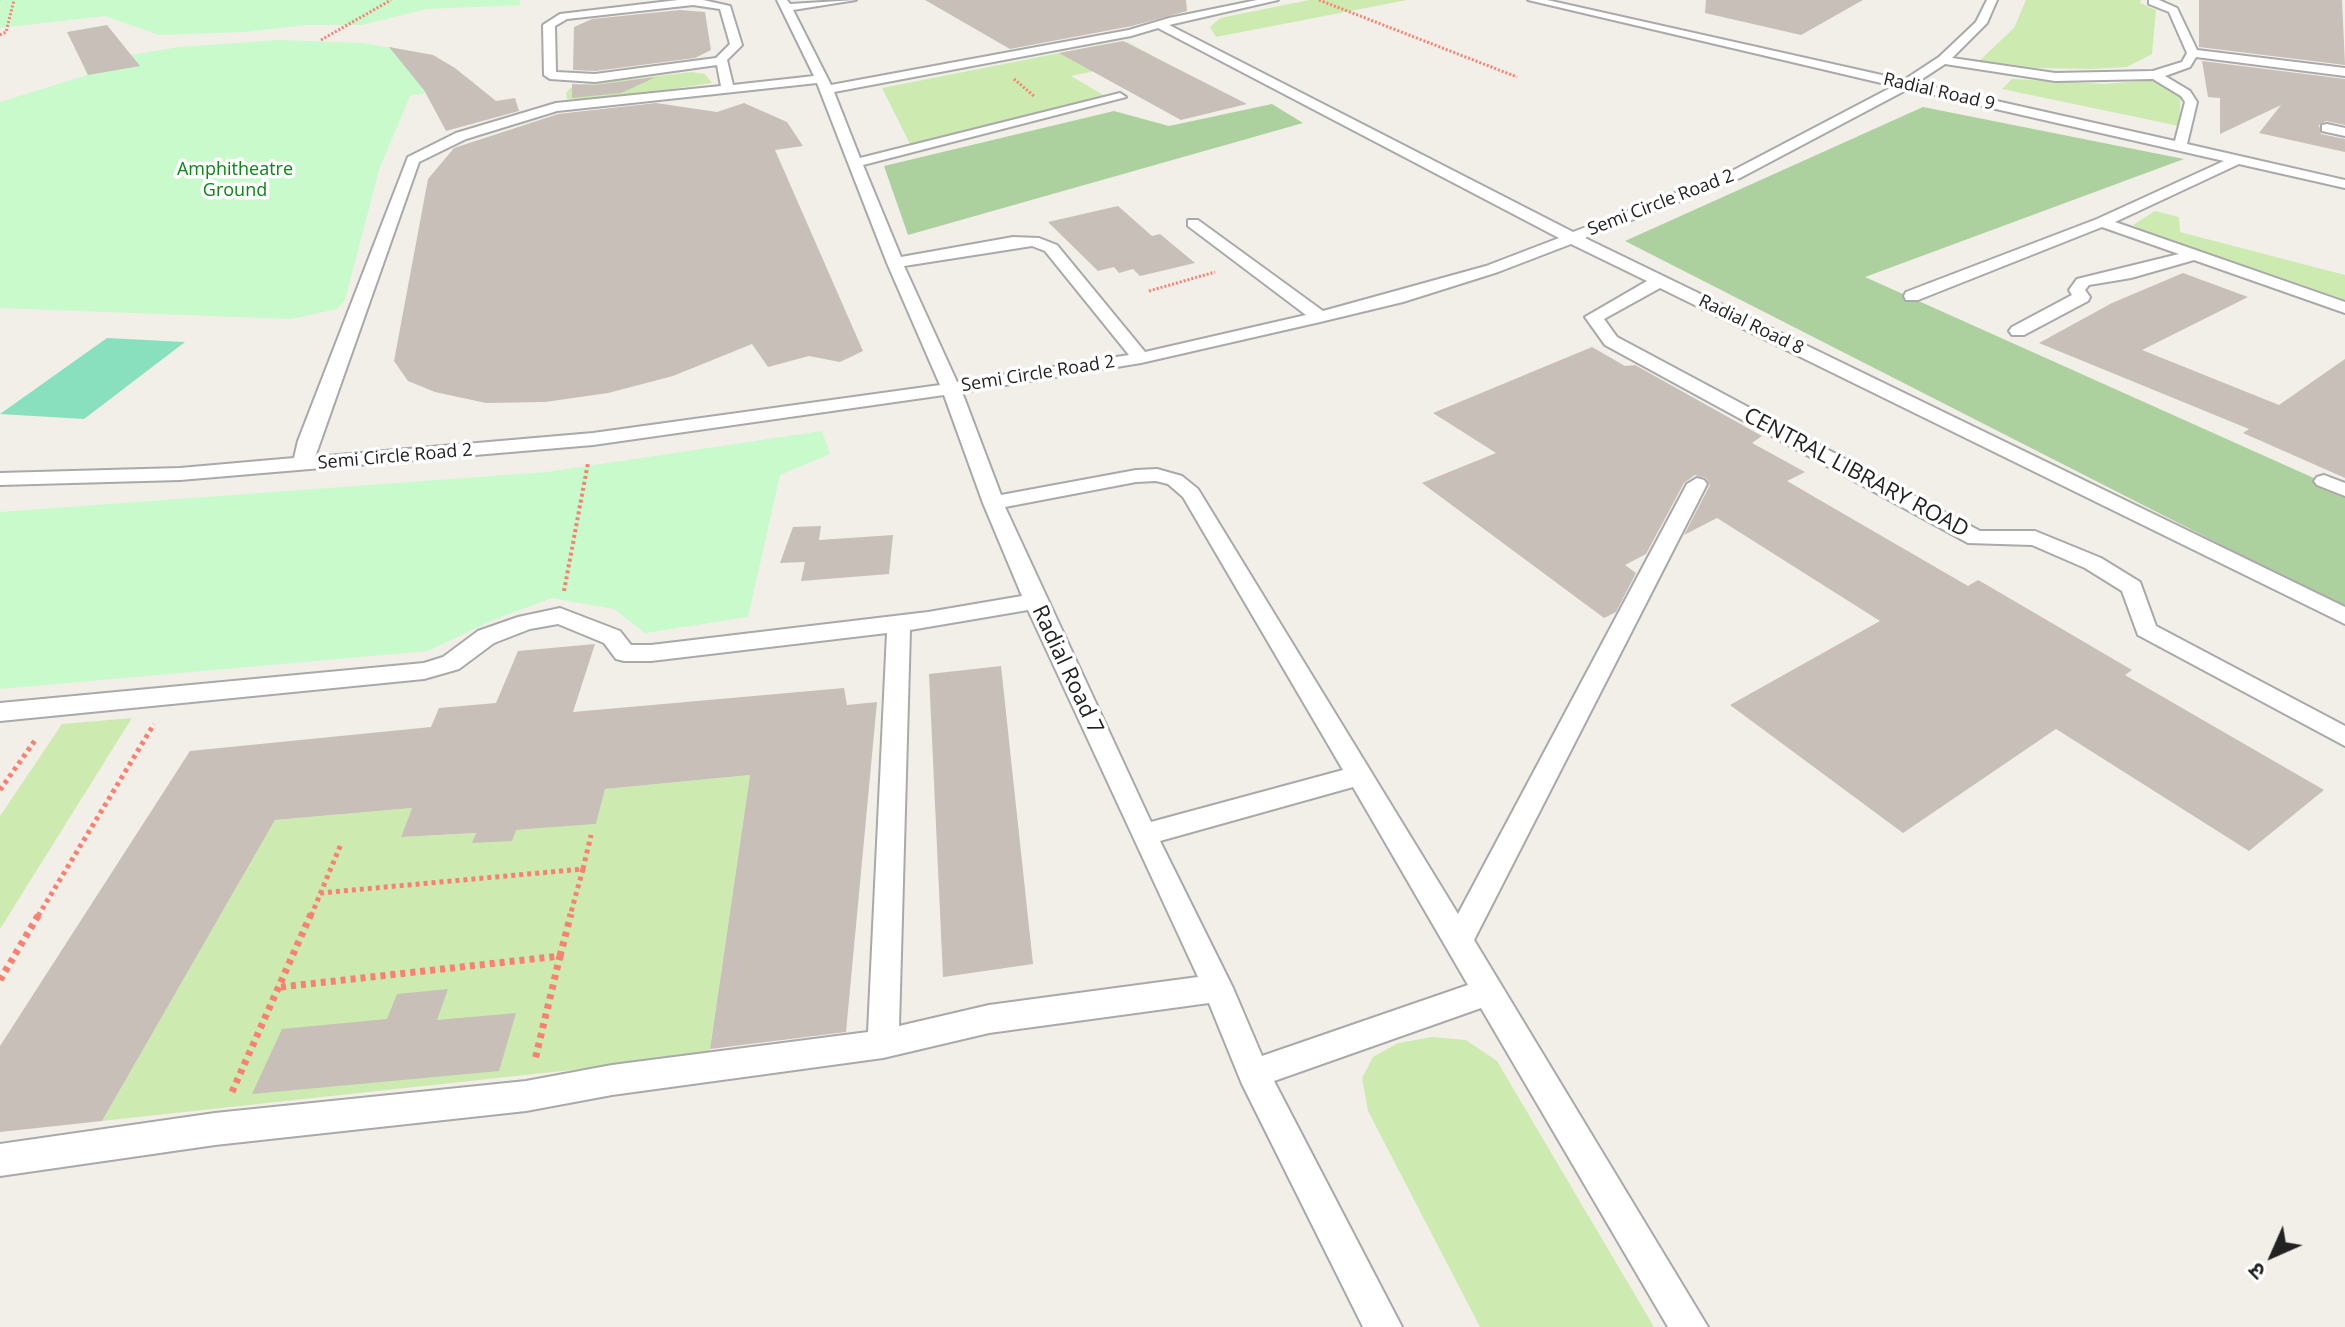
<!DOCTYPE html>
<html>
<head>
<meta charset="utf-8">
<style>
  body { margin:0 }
  #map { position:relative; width:2345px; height:1327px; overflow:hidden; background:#f2efe9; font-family:"Open Sans","Noto Sans Devanagari",sans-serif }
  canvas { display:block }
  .north { position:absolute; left:2233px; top:1215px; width:80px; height:80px; -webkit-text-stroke:6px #fff; paint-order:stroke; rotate:225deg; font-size:22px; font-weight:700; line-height:32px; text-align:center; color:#222 }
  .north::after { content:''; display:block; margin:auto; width:28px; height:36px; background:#222; clip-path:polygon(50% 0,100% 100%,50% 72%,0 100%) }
</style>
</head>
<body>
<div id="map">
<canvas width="2345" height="1327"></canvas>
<div class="north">उ</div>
</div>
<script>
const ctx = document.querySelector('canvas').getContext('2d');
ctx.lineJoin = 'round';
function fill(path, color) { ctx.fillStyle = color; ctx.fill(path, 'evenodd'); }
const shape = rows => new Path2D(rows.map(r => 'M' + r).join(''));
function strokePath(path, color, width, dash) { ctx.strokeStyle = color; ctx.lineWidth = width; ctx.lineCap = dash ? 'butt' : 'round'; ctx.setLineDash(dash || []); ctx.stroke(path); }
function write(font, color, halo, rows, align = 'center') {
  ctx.font = font + ' "Open Sans",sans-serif'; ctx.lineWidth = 7; ctx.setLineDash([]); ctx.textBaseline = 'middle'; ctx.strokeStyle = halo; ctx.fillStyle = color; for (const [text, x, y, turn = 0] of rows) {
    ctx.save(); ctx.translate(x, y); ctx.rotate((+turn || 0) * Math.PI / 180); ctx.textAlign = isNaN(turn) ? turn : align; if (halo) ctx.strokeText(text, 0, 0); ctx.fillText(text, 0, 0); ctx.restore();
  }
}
fill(shape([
  [1309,0,1407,0,1216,37,1210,27,1220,18],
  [2026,0,2141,0,2140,3,2156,10,2152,54,2127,67,2091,69,2037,68,1979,61,2014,28],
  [1127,42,1157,58,1071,76,1110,99,910,144,882,88,1105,44],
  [692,72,705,74,712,83,593,101,567,99,566,93,570,88,585,84],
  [2012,79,2106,84,2150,80,2181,94,2179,126,2002,89],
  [2155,211,2179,217,2180,232,2345,275,2345,302,2151,235,2133,225],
  [132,718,0,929,0,816,62,724],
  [750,775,709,1055,102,1121,275,820,412,808,401,837,476,833,473,843,516,830,596,824,605,789],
  [1432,1037,1466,1040,1497,1061,1654,1327,1480,1327,1368,1111,1362,1078,1373,1057,1398,1043]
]), '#cdebb0');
fill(shape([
  [1272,104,1303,123,908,235,884,166,1114,111,1169,126],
  [1923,107,2184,159,1865,277,2345,492,2345,608,1625,241]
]), '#add19e');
fill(shape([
  [0,0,519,0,521,5,427,9,362,25,306,25,245,32,159,35,105,16,0,28],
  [279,40,363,43,433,55,475,83,410,96,379,170,345,300,337,309,291,319,0,308,0,102,87,75,82,63,179,47],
  [822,431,830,454,780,475,748,617,645,633,614,609,552,598,493,620,428,651,0,689,0,512,547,472]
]), '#c8facc');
fill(shape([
  [107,338,185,342,84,419,0,414]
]), '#88e0be');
fill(shape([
  [925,0,1186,0,1187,11,1132,26,1010,49],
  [1706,0,1863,0,1801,35,1705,13],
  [2199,0,2342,0,2345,65,2199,47],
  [680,10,705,12,711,50,695,58,595,71,573,70,574,27,592,19],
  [107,25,140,66,88,75,67,32],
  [1123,41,1247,104,1181,120,1059,53],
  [389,47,433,55,455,68,496,101,515,98,519,111,446,131,424,90],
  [2202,61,2345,79,2345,125,2326,121,2319,125,2321,134,2345,139,2345,152,2259,133,2281,105,2220,134,2220,98,2208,97],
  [656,77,621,93,572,98,572,84,595,85],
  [656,103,717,112,744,103,787,122,803,146,775,150,863,351,840,362,809,356,768,367,752,344,673,376,608,393,545,402,486,403,435,392,408,381,394,361,428,179,454,148,558,114],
  [1118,206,1152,236,1160,234,1195,263,1140,276,1133,269,1119,273,1114,267,1098,271,1048,222],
  [2183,273,2248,297,2142,350,2279,405,2345,359,2345,478,2243,433,2249,429,2039,343,2112,303],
  [1592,347,1625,366,1635,365,1762,436,1752,443,1805,472,1787,481,1968,586,1978,580,1992,588,2132,670,2125,675,2324,790,2249,851,2056,729,1903,833,1730,705,1880,621,1717,518,1684,535,1710,485,1706,478,1695,475,1684,483,1646,554,1625,565,1636,573,1616,612,1604,618,1422,483,1496,453,1433,413],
  [821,526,819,540,893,535,889,574,801,581,805,562,780,563,793,527],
  [595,644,573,712,844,688,847,705,877,702,846,1032,710,1049,750,775,605,789,596,824,516,830,512,841,472,843,476,833,401,837,412,808,275,820,102,1121,0,1132,0,1046,190,751,431,727,439,708,496,703,518,651],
  [1001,666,1033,964,943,977,929,674],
  [448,989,437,1020,516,1013,499,1071,252,1094,282,1029,387,1019,397,994]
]), '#c7bfb8');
const lane = shape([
  [678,0,703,0,730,6,742,45,727,60,733,85,814,76,777,0,787,0,790,4,856,0,793,10,831,85,1129,30,1169,18,1257,0,1278,0,1169,25,1573,232,1730,172,1894,86,1528,0,1547,0,1904,80,1939,57,1976,22,1987,0,1997,0,1987,23,1952,58,2055,73,2153,71,2182,62,2187,53,2169,12,2149,4,2149,0,2159,0,2177,8,2197,50,2345,68,2345,76,2196,57,2190,67,2165,76,2190,91,2197,102,2187,144,2345,180,2345,188,2239,164,2115,222,2345,302,2345,313,2194,260,2131,278,2089,285,2085,290,2090,297,2088,301,2024,335,2012,335,2009,331,2012,327,2072,295,2069,290,2077,279,2179,254,2102,227,1918,300,1906,300,1904,296,1906,292,2097,219,2224,161,1908,89,1740,178,1585,238,2345,607,2345,624,1660,288,1604,319,1617,337,1980,531,2035,531,2101,558,2140,582,2156,626,2345,726,2345,746,2138,635,2122,591,2085,568,2032,545,1968,543,1605,345,1585,317,1647,281,1571,244,1498,272,1403,302,1320,322,1141,363,962,392,1001,495,1136,470,1157,469,1182,476,1198,489,1458,914,1687,484,1697,478,1704,480,1707,484,1474,940,1708,1327,1668,1327,1481,1008,1274,1081,1402,1327,1363,1327,1242,1084,1209,1003,989,1033,883,1058,612,1095,526,1111,215,1145,0,1176,0,1144,215,1113,526,1081,612,1065,868,1032,887,633,651,661,624,661,616,659,604,643,558,624,530,629,494,643,459,669,424,679,0,721,0,703,424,663,443,657,478,631,518,617,560,608,620,631,631,645,651,645,928,612,1022,596,983,503,944,395,593,445,180,480,0,485,0,473,180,468,294,458,298,441,408,157,456,133,556,103,721,86,717,65,595,82,550,79,544,75,543,25,560,14,678,0],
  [693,5,720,9,730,44,716,58,595,74,556,72,555,26,567,19,693,5],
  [1158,28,1559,238,1486,266,1323,311,1198,220,1188,220,1188,226,1306,315,1145,352,1057,245,1039,238,1013,237,901,257,863,165,1126,97,1120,93,860,158,834,92,1131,36,1158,28],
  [1945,64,2055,81,2153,79,2181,96,2185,102,2175,141,1916,83,1945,64],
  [817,83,887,263,940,385,593,433,315,457,419,162,466,139,557,111,817,83],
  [1032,246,1045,251,1129,355,957,382,904,266,1032,246],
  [1156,481,1168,484,1183,497,1343,770,1151,822,1005,507,1136,482,1156,481],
  [1028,610,1198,977,989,1005,899,1026,910,630,1028,610],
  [1353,787,1468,985,1262,1056,1233,988,1160,841,1353,787],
  [2327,124,2345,128,2345,136,2322,131,2322,125,2327,124],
  [2324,475,2345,483,2345,496,2317,485,2314,481,2317,477,2324,475]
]);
strokePath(lane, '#a9a9a9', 4);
strokePath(shape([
  [1319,0,1517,77],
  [0,35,6,32,14,0],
  [321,40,391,0],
  [1014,79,1034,96],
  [1149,291,1215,272]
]), '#fa8072', 3, [2, 2]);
strokePath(shape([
  [564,591,588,463]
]), '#fa8072', 4, [3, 3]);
strokePath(shape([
  [0,790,36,739],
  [583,869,591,835],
  [320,893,583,869,570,916],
  [38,916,154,724],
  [311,916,341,844]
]), '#fa8072', 5, [4, 4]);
strokePath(shape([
  [560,956,571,914],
  [0,980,39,914],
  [281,987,560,956,535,1060],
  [232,1092,311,914]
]), '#fa8072', 7, [5, 5]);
fill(lane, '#fff');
write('18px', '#222', '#fff', [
  ["Radial Road 9",1939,92,13],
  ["Semi Circle Road 2",1661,203,-21],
  ["Radial Road 8",1751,325,26],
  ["Semi Circle Road 2",1038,374,-9],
  ["Semi Circle Road 2",395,457,-5]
]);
write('18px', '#0c8416', '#fff', [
  ["Amphitheatre",235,170],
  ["Ground",235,191]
]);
write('22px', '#222', '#fff', [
  ["CENTRAL LIBRARY ROAD",1856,473,28],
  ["Radial Road 7",1067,670,65]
]);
</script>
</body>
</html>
